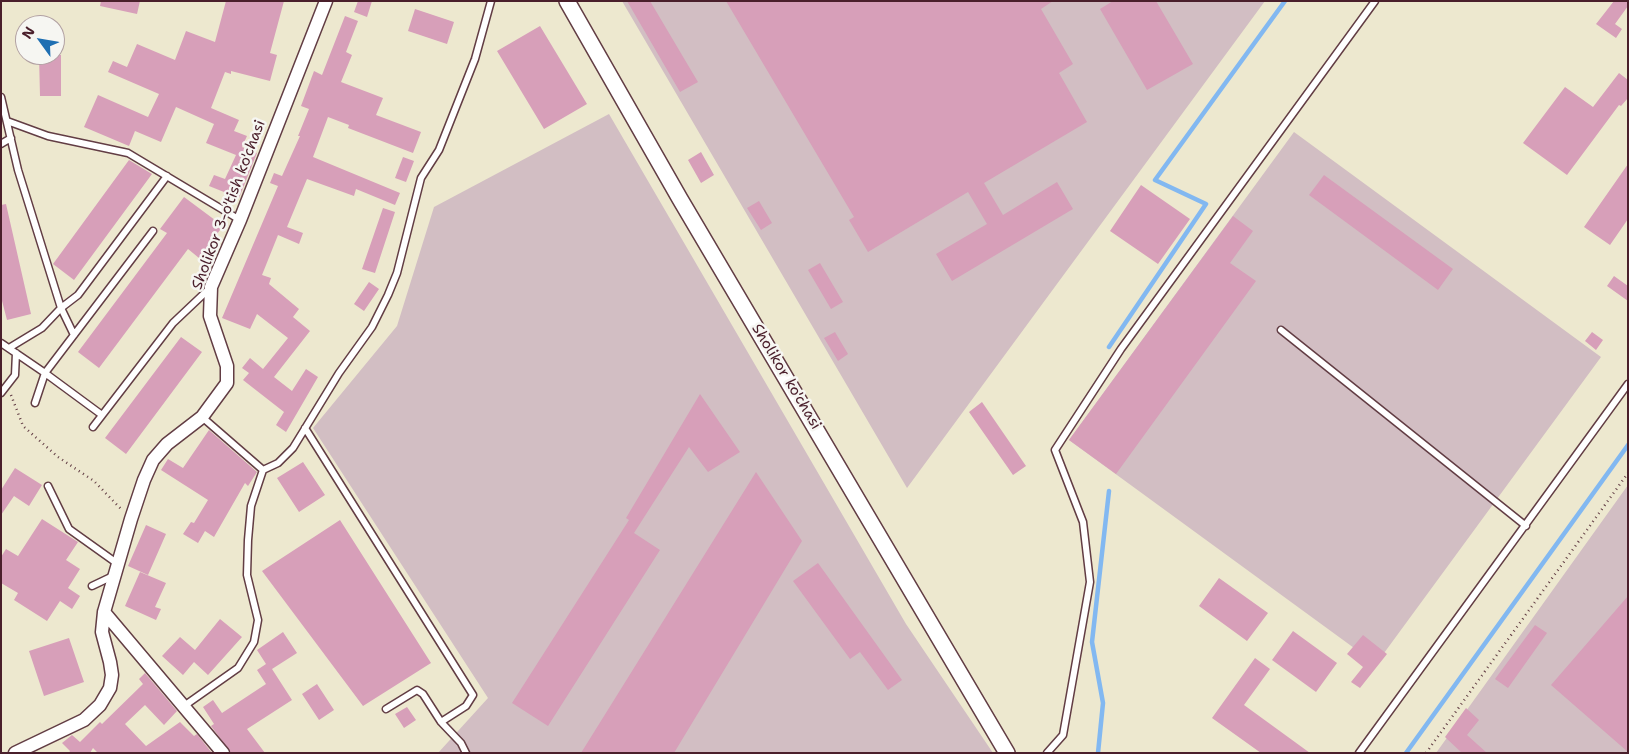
<!DOCTYPE html>
<html>
<head>
<meta charset="utf-8">
<style>
  body { margin:0 }
  #map { position:relative; width:1629px; height:754px; overflow:hidden; background:#ede8cf; font-family:"Shantell Sans",sans-serif }
  canvas { display:block }
  .frame { position:absolute; inset:0; border:2px solid #4a1f2b; pointer-events:none }
  .north { position:absolute; left:15px; top:15px; width:50px; height:50px; box-sizing:border-box; background:#f6f6f2; border:1px solid #b1a0a2; border-radius:50%; rotate:302deg; font-size:14px; font-weight:700; line-height:20px; text-align:center; color:#4a1f2b }
  .north::after { content:''; display:block; margin:auto; width:18px; height:22px; background:#1f6fb2; clip-path:polygon(50% 0,100% 100%,50% 72%,0 100%) }
</style>
</head>
<body>
<div id="map">
<canvas width="1629" height="754"></canvas>
<div class="frame"></div>
<div class="north">N</div>
</div>
<script>
const ctx = document.querySelector('canvas').getContext('2d');
ctx.lineJoin = 'round';
function fill(path, color) { ctx.fillStyle = color; ctx.fill(path, 'evenodd'); }
const shape = rows => new Path2D(rows.map(r => 'M' + r).join(''));
function strokePath(path, color, width, dash) { ctx.strokeStyle = color; ctx.lineWidth = width; ctx.lineCap = dash ? 'butt' : 'round'; ctx.setLineDash(dash || []); ctx.stroke(path); }
function write(font, color, halo, rows, align = 'center') {
  ctx.font = font + ' "Shantell Sans",sans-serif'; ctx.lineWidth = 5; ctx.setLineDash([]); ctx.textBaseline = 'middle'; ctx.strokeStyle = halo; ctx.fillStyle = color; for (const [text, x, y, turn = 0] of rows) {
    ctx.save(); ctx.translate(x, y); ctx.rotate((+turn || 0) * Math.PI / 180); ctx.textAlign = isNaN(turn) ? turn : align; if (halo) ctx.strokeText(text, 0, 0); ctx.fillText(text, 0, 0); ctx.restore();
  }
}
fill(shape([
  [622,1,1265,1,907,488],
  [609,114,906,624,993,753,438,753,488,698,313,428,397,326,434,207],
  [1294,132,1601,357,1376,664,1069,440],
  [1628,485,1628,753,1436,753]
]), '#d2bec3');
strokePath(shape([
  [1109,347,1206,204,1155,180,1285,1],
  [1098,753,1103,703,1092,642,1109,491],
  [1406,753,1628,445]
]), '#82b8f1', 4.5);
fill(shape([
  [101,1,140,1,137,14,100,6],
  [226,1,284,1,270,53,277,55,270,81,231,71,231,74,225,72,211,108,239,120,234,131,247,136,242,147,257,153,239,198,209,186,214,175,225,179,236,155,206,143,214,124,176,107,161,142,135,131,129,146,84,127,98,95,148,117,159,94,108,72,113,61,127,67,137,44,175,60,186,31,215,42],
  [358,1,372,1,367,17,354,12],
  [627,1,650,1,698,82,680,92],
  [726,1,1053,1,1041,9,1073,64,1059,73,1087,122,984,183,1003,215,1057,182,1073,209,952,281,936,254,987,224,968,192,868,252,849,220,854,217],
  [1113,1,1156,1,1193,64,1147,90,1100,9],
  [1614,1,1628,1,1628,6,1615,24,1622,29,1616,38,1596,24],
  [415,9,454,22,447,44,408,31],
  [345,16,358,21,346,52,352,55,341,82,383,98,376,115,421,132,413,153,348,128,349,125,328,117,313,157,400,193,395,205,356,189,354,196,307,179,287,227,303,233,299,244,278,235,262,275,271,278,269,284,299,309,293,317,310,331,274,377,292,391,306,369,318,377,286,432,276,425,284,412,243,380,249,373,242,368,250,358,263,369,288,338,257,314,250,329,222,318,278,186,270,183,274,173,282,176,300,136,298,136,309,109,301,106,314,71,322,75],
  [540,26,587,104,544,129,497,51],
  [39,55,61,55,61,96,40,96],
  [1619,73,1628,80,1628,98,1621,106,1619,105,1567,175,1523,143,1565,87,1593,107],
  [701,152,714,175,701,183,688,160],
  [403,157,414,161,406,182,395,178],
  [129,160,152,174,74,280,53,264],
  [1628,164,1628,219,1610,245,1584,227],
  [1324,175,1453,269,1438,290,1309,195],
  [1141,185,1190,219,1158,264,1110,231],
  [184,197,223,226,199,258,188,249,99,368,78,352,167,233,160,229],
  [759,201,772,223,761,230,747,208],
  [6,204,31,314,7,320,1,297,1,205],
  [383,208,395,212,375,273,362,269],
  [1233,216,1253,231,1230,263,1256,281,1116,474,1069,440],
  [820,263,843,302,831,309,808,270],
  [1614,276,1628,286,1628,301,1607,286],
  [369,282,379,289,364,311,354,304],
  [835,332,848,354,838,361,824,338],
  [1592,332,1603,340,1596,350,1585,341],
  [181,337,202,352,126,454,105,438],
  [700,394,740,452,708,472,689,447,634,533,660,550,548,726,512,703,629,520,626,518],
  [982,402,1026,466,1013,475,969,412],
  [209,430,257,472,248,486,245,483,214,537,205,531,198,543,183,534,191,522,194,523,208,500,161,470,168,459,183,468],
  [303,462,325,495,299,512,277,478],
  [15,468,42,485,29,506,14,496,1,515,1,490],
  [756,472,802,541,674,753,581,753],
  [42,519,78,542,66,560,80,569,68,588,80,596,72,609,60,601,47,621,14,600,18,593,1,583,1,557,6,549,18,556],
  [340,520,431,663,363,706,262,571],
  [146,525,166,534,148,575,128,566],
  [818,563,902,680,888,690,860,652,850,659,793,581],
  [140,572,166,583,155,607,161,609,156,620,125,606],
  [1219,578,1268,613,1247,641,1199,606],
  [1628,596,1628,752,1551,685],
  [220,619,242,637,208,675,194,662,183,675,162,656,180,637,195,650],
  [1535,625,1547,633,1508,688,1495,679],
  [1293,631,1337,663,1316,692,1272,660],
  [283,632,297,653,272,669,292,700,247,729,265,753,231,753,211,726,214,724,203,707,213,700,222,713,266,684,257,670,266,664,257,650],
  [1363,635,1387,654,1360,688,1351,682,1363,667,1347,654],
  [69,638,84,682,44,696,29,651],
  [1255,658,1270,669,1244,705,1310,753,1261,753,1212,718],
  [145,673,177,711,164,725,145,705,125,724,146,746,180,722,194,736,197,734,212,753,98,753,93,748,90,753,69,753,70,751,62,743,72,735,80,742,100,722,102,724,143,684,139,679],
  [317,684,334,710,319,720,302,694],
  [407,707,416,720,404,728,395,714],
  [1466,708,1479,720,1467,735,1487,753,1462,753,1445,737]
]), '#d79fb9');
const service = shape([
  [1,97,18,170,61,308,42,328,9,348],
  [7,121,48,136,128,153,240,220],
  [1,144,11,138],
  [1281,330,1526,526],
  [74,335,61,308,78,295,167,176],
  [1,343,45,373,35,403],
  [1,393,15,375,16,353],
  [102,415,45,373,153,231],
  [93,427,173,323,210,288],
  [305,428,473,695,466,706,441,722,423,694,417,690,386,709],
  [263,470,278,463,293,448,339,373,372,327,388,295,397,273,421,178,439,150,475,59,491,1],
  [48,486,69,529,118,564],
  [92,586,113,576],
  [184,706,238,668,254,642,258,620,247,575,248,540,251,506,263,470,202,417],
  [441,722,461,743,466,753],
  [1047,753,1063,735,1090,582,1083,522,1055,450,1121,349,1375,1],
  [1359,753,1628,384]
]);
const minor = shape([
  [104,612,223,753],
  [15,753,84,720,100,705,110,688,112,675,110,662,102,632,104,612,131,519,144,480,153,460,167,444,202,417,227,383,227,366,210,316,211,287,240,220,326,1]
]);
const tertiary = shape([
  [567,1,680,199,1007,753]
]);
strokePath(service, '#623d44', 9);
strokePath(minor, '#623d44', 15);
strokePath(tertiary, '#623d44', 18);
strokePath(shape([
  [11,395,23,426,58,457,94,481,121,509],
  [1426,753,1628,473]
]), '#623d44', 2.5, [1, 4]);
strokePath(service, '#fff', 6);
strokePath(minor, '#fff', 12);
strokePath(tertiary, '#fff', 15);
write('15px', '#4a1f2b', '#f6f6f2', [
  ["Sholikor 3-o'tish ko'chasi",229,205,-69],
  ["Sholikor ko'chasi",786,377,59]
]);
</script>
</body>
</html>
